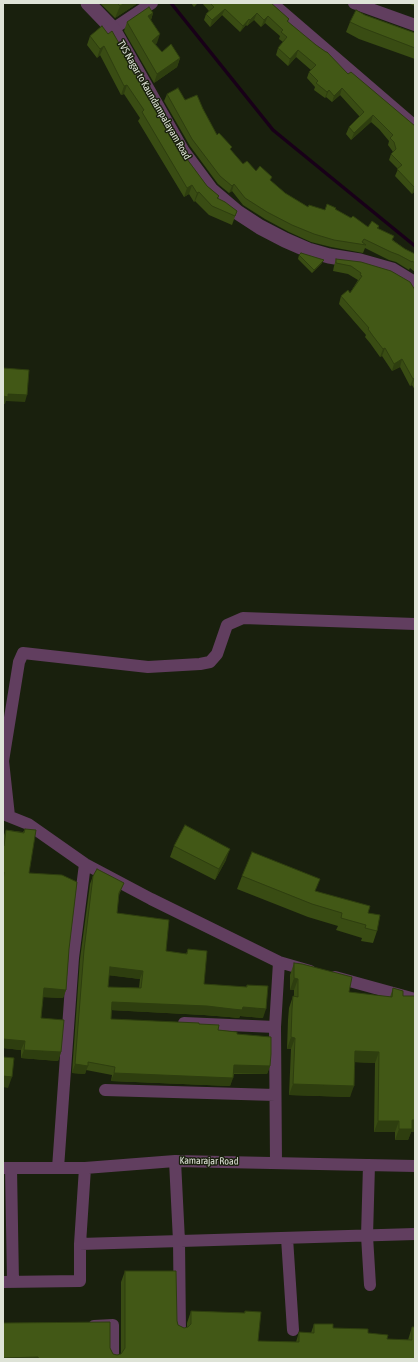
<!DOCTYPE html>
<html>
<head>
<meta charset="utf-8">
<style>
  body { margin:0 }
  #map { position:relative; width:418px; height:1362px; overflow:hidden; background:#19200d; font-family:"Asap Condensed",sans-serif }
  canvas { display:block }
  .frame { position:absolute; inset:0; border:4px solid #dee3d7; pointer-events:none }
</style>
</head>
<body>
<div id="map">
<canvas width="418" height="1362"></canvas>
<div class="frame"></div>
</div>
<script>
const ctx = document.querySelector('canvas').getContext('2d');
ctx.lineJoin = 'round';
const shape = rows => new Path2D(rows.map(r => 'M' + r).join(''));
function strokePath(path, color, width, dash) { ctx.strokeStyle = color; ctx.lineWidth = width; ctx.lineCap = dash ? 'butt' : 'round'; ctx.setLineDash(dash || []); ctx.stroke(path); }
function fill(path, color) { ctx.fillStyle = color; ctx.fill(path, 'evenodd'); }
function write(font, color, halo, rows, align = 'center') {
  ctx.font = font + ' "Asap Condensed",sans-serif'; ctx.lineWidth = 3; ctx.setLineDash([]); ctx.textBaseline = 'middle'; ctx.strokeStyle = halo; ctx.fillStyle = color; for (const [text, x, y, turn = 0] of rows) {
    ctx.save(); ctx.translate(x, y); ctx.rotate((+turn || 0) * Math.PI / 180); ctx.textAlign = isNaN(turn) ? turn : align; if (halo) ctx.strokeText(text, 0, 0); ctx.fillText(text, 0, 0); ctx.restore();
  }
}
strokePath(shape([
  [171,3,273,130,415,246]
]), '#180018', 3.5);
strokePath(shape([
  [272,3,415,126],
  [354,3,415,25],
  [113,29,152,3],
  [3,814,28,824,85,864,151,899,279,962,310,971],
  [9,816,3,761,19,662,23,653,148,667,200,664,210,662,217,654,227,625,243,618,415,624],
  [335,977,415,999],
  [184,1023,275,1027],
  [105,1090,275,1095],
  [175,1161,179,1241,180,1332],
  [276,1163,275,1027,279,962],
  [369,1165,367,1236,370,1285],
  [3,1168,85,1168,175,1161,415,1166],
  [11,1168,13,1282],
  [58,1168,73,958,85,864],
  [287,1238,293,1330],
  [80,1244,415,1234],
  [3,1282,80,1281,80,1244,85,1168],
  [94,1326,113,1325,113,1359]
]), '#613e5f', 12);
strokePath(shape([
  [88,3,113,29,182,151,211,190,237,212,260,227,285,240,308,250,329,256,360,261,392,270,415,284]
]), '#613e5f', 15);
fill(shape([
  [100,3,138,3,115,18],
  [191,3,198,3,194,7],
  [202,3,271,3,289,19,288,22,348,74,415,126,415,193,414,192,412,194,395,176,398,169,389,160,391,154,393,152,391,149,388,145,389,141,379,129,371,122,351,140,346,134,349,127,360,117,340,95,332,102,326,97,325,98,314,90,315,87,307,78,309,72,311,70,296,57,288,66,276,55,278,48,283,42,279,39,280,36,265,23,261,27,254,20,247,26,246,25,240,32,222,15,210,27,204,20,206,14,209,11],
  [408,3,415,3,415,6],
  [153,13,151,20,157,43,155,44,162,52,180,58,177,67,154,83,124,31,127,22],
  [365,15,415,33,415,59,359,39,346,32,350,22],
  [102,26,178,147,207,186,219,196,218,199,237,211,232,225,209,215,195,201,194,202,189,194,184,197,138,121,140,118,124,94,121,95,100,55,97,58,87,45,90,36],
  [167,94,185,100,203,109,217,135,243,164,271,181,285,193,308,207,325,210,335,209,368,227,379,226,378,229,393,240,405,249,415,254,415,272,410,268,409,270,396,262,389,260,365,248,363,253,331,247,311,242,289,232,265,219,243,205,232,191,229,193,218,184,190,146,164,101],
  [299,255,322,263,312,273,298,259],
  [336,259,415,290,415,390,412,385,410,386,400,367,392,371,382,356,380,357,370,343,365,337,366,335,339,304,341,296,350,293,358,280,348,274,333,271,334,266],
  [25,829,29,873,69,949,66,990,63,998,43,997,41,1018,61,1052,58,1061,21,1058,21,1050,3,1048,3,838,6,830,23,832],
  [174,846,226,860,215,880,170,857],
  [93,876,124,883,119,895,117,913,166,951,186,954,188,949,204,984,246,987,247,985,263,1018,240,1016,239,1018,229,1017,204,1015,111,1010,111,1019,199,1024,218,1030,237,1034,270,1066,267,1074,234,1074,230,1086,111,1081,112,1075,86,1070,85,1074,72,1073,80,959,90,884],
  [109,975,140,979,139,988,108,987],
  [242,876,316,891,368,913,377,931,373,943,361,941,362,938,336,930,338,926,308,917,237,889],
  [294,963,349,992,390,997,393,988,403,996,411,1132,408,1140,395,1140,395,1132,374,1132,375,1063,355,1062,350,1097,289,1095,291,1049,287,1049,288,1020,289,1008,293,996,294,997,294,990,290,990,290,975],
  [125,1271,177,1321,178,1325,184,1328,187,1328,187,1323,191,1311,244,1313,245,1311,258,1341,296,1342,299,1332,311,1333,314,1324,333,1328,368,1333,387,1339,408,1340,412,1327,415,1359,3,1359,110,1348,113,1354,117,1355,121,1354,121,1282]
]), '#394c13');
fill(shape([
  [125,3,138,3,115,18,120,6],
  [225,9,222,15,210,27,212,20],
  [153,13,150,22,148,16],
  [257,13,254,20,247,26,250,20],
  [268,16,265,23,261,27,264,20],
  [249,19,246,25,240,32,243,26],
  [160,34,157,43,149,50,152,41],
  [104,46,100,55,97,58,100,49],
  [298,50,296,57,288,66,290,59],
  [180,58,177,67,154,83,157,74],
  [127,85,124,94,121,95,124,86],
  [342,88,340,95,332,102,334,96],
  [329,90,326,97,325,98,327,92],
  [373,115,371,122,351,140,354,133],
  [234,184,232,191,229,193,232,186],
  [192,185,189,194,184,197,187,188],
  [415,186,414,192,412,194,414,187],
  [199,192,195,201,194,202,197,193],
  [324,260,322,263,312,273,314,270],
  [385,348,382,356,380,357,383,349],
  [402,359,400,367,392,371,394,364],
  [415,378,412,385,410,386,413,379],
  [8,394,27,395,25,402,6,401,5,404,3,404,3,396],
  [230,849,226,860,215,880,219,869],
  [110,967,143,971,140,979,106,975],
  [294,978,298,979,294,990,290,990],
  [44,988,66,990,63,998,40,997],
  [112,1002,243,1007,266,1009,263,1018,240,1016,239,1018,229,1017,204,1015,109,1010],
  [291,1037,295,1038,291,1049,287,1049],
  [3,1039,25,1041,21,1050,3,1048],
  [24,1050,61,1052,58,1061,21,1058],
  [355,1051,379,1052,375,1063,351,1062],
  [75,1064,88,1066,85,1074,72,1073],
  [234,1065,270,1066,267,1074,231,1073],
  [114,1073,233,1078,230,1086,111,1081],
  [3,1076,12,1077,8,1088,3,1087],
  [293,1084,354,1086,350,1097,289,1095],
  [412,1120,415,1120,415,1132,411,1132,408,1140,395,1140,399,1129],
  [378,1121,399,1121,395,1132,374,1132],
  [38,1357,38,1359,3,1359,3,1358]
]), '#2e3e0f');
const building = shape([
  [117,3,125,3,120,6,117,3],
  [210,3,271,3,289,19,287,21,316,45,326,52,327,52,348,74,351,72,415,126,415,186,414,187,397,169,402,165,391,154,396,149,394,142,390,138,393,135,373,115,354,133,349,127,364,112,342,88,334,96,329,90,327,92,316,83,318,81,309,72,316,65,298,50,290,59,278,48,287,37,281,32,283,30,268,16,264,20,257,13,250,20,249,19,243,26,225,9,212,20,206,14,214,7,210,3],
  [149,7,153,13,148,16,160,34,152,41,162,52,171,44,180,58,157,74,127,22,149,7],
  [356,10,365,15,415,33,415,48,363,28,350,22,356,10],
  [102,26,108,34,112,31,178,147,207,186,219,196,217,198,225,202,237,211,235,216,212,206,199,192,197,193,192,185,187,188,142,112,144,110,127,85,124,86,104,46,100,49,90,36,102,26],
  [178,88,185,100,197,95,203,109,217,135,219,133,232,147,230,149,243,164,247,161,256,171,260,166,272,177,270,180,285,193,308,207,309,205,325,210,327,204,336,208,335,209,351,218,353,216,368,227,372,221,379,226,377,228,394,236,392,240,405,249,415,254,415,263,412,261,412,262,399,255,391,252,364,239,362,242,366,245,334,240,314,234,292,225,267,212,245,198,234,184,232,186,220,176,192,139,167,94,178,88],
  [301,253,324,260,314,270,299,255,301,253],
  [336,259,361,262,391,271,410,282,415,290,415,377,413,379,402,359,394,364,385,348,383,349,373,336,368,329,369,328,341,296,348,290,350,293,362,276,360,275,361,273,351,266,336,263,336,259],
  [3,368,29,370,27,395,8,394,8,397,3,396,3,368],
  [185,825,230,849,219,869,174,846,185,825],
  [25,829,36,830,29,873,62,875,77,882,69,949,66,990,44,988,41,1018,64,1020,61,1052,24,1050,25,1041,3,1039,3,882,4,872,3,871,3,846,4,846,6,830,24,833,25,829],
  [252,852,320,879,315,891,370,906,368,913,380,915,377,931,365,928,366,925,341,918,342,913,312,904,242,876,252,852],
  [97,869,124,883,119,893,117,913,169,920,166,951,187,954,188,949,207,951,204,984,247,987,247,985,268,986,266,1009,243,1007,242,1010,232,1009,207,1006,112,1002,111,1019,199,1023,199,1024,219,1025,218,1030,237,1032,237,1034,271,1037,271,1054,270,1066,234,1065,233,1078,114,1073,115,1067,88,1062,88,1066,75,1064,84,950,93,876,97,869],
  [110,967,143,971,141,988,108,987,110,967],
  [294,963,302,964,352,977,349,992,392,997,393,988,403,991,403,996,415,996,415,1120,412,1120,412,1129,399,1129,399,1121,378,1121,379,1052,355,1051,354,1086,293,1084,295,1038,291,1037,292,1009,293,996,298,997,298,979,294,978,294,963],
  [3,1057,14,1058,12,1077,3,1076,3,1057],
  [125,1271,176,1271,177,1321,178,1325,184,1328,188,1327,191,1324,191,1311,245,1313,245,1311,261,1312,258,1341,299,1342,299,1332,314,1333,314,1324,333,1324,333,1328,368,1329,368,1333,388,1335,387,1339,412,1340,412,1327,415,1327,415,1359,39,1359,38,1357,3,1358,3,1323,110,1322,110,1348,113,1354,117,1355,121,1354,125,1348,125,1271]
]);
fill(building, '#425816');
strokePath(building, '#2e3e0f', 1);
write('10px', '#dee3d7', '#19200d', [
  ["TVS Nagar to Kaundampalayam Road",154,100,60],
  ["Kamarajar Road",209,1161,1]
]);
</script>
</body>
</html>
